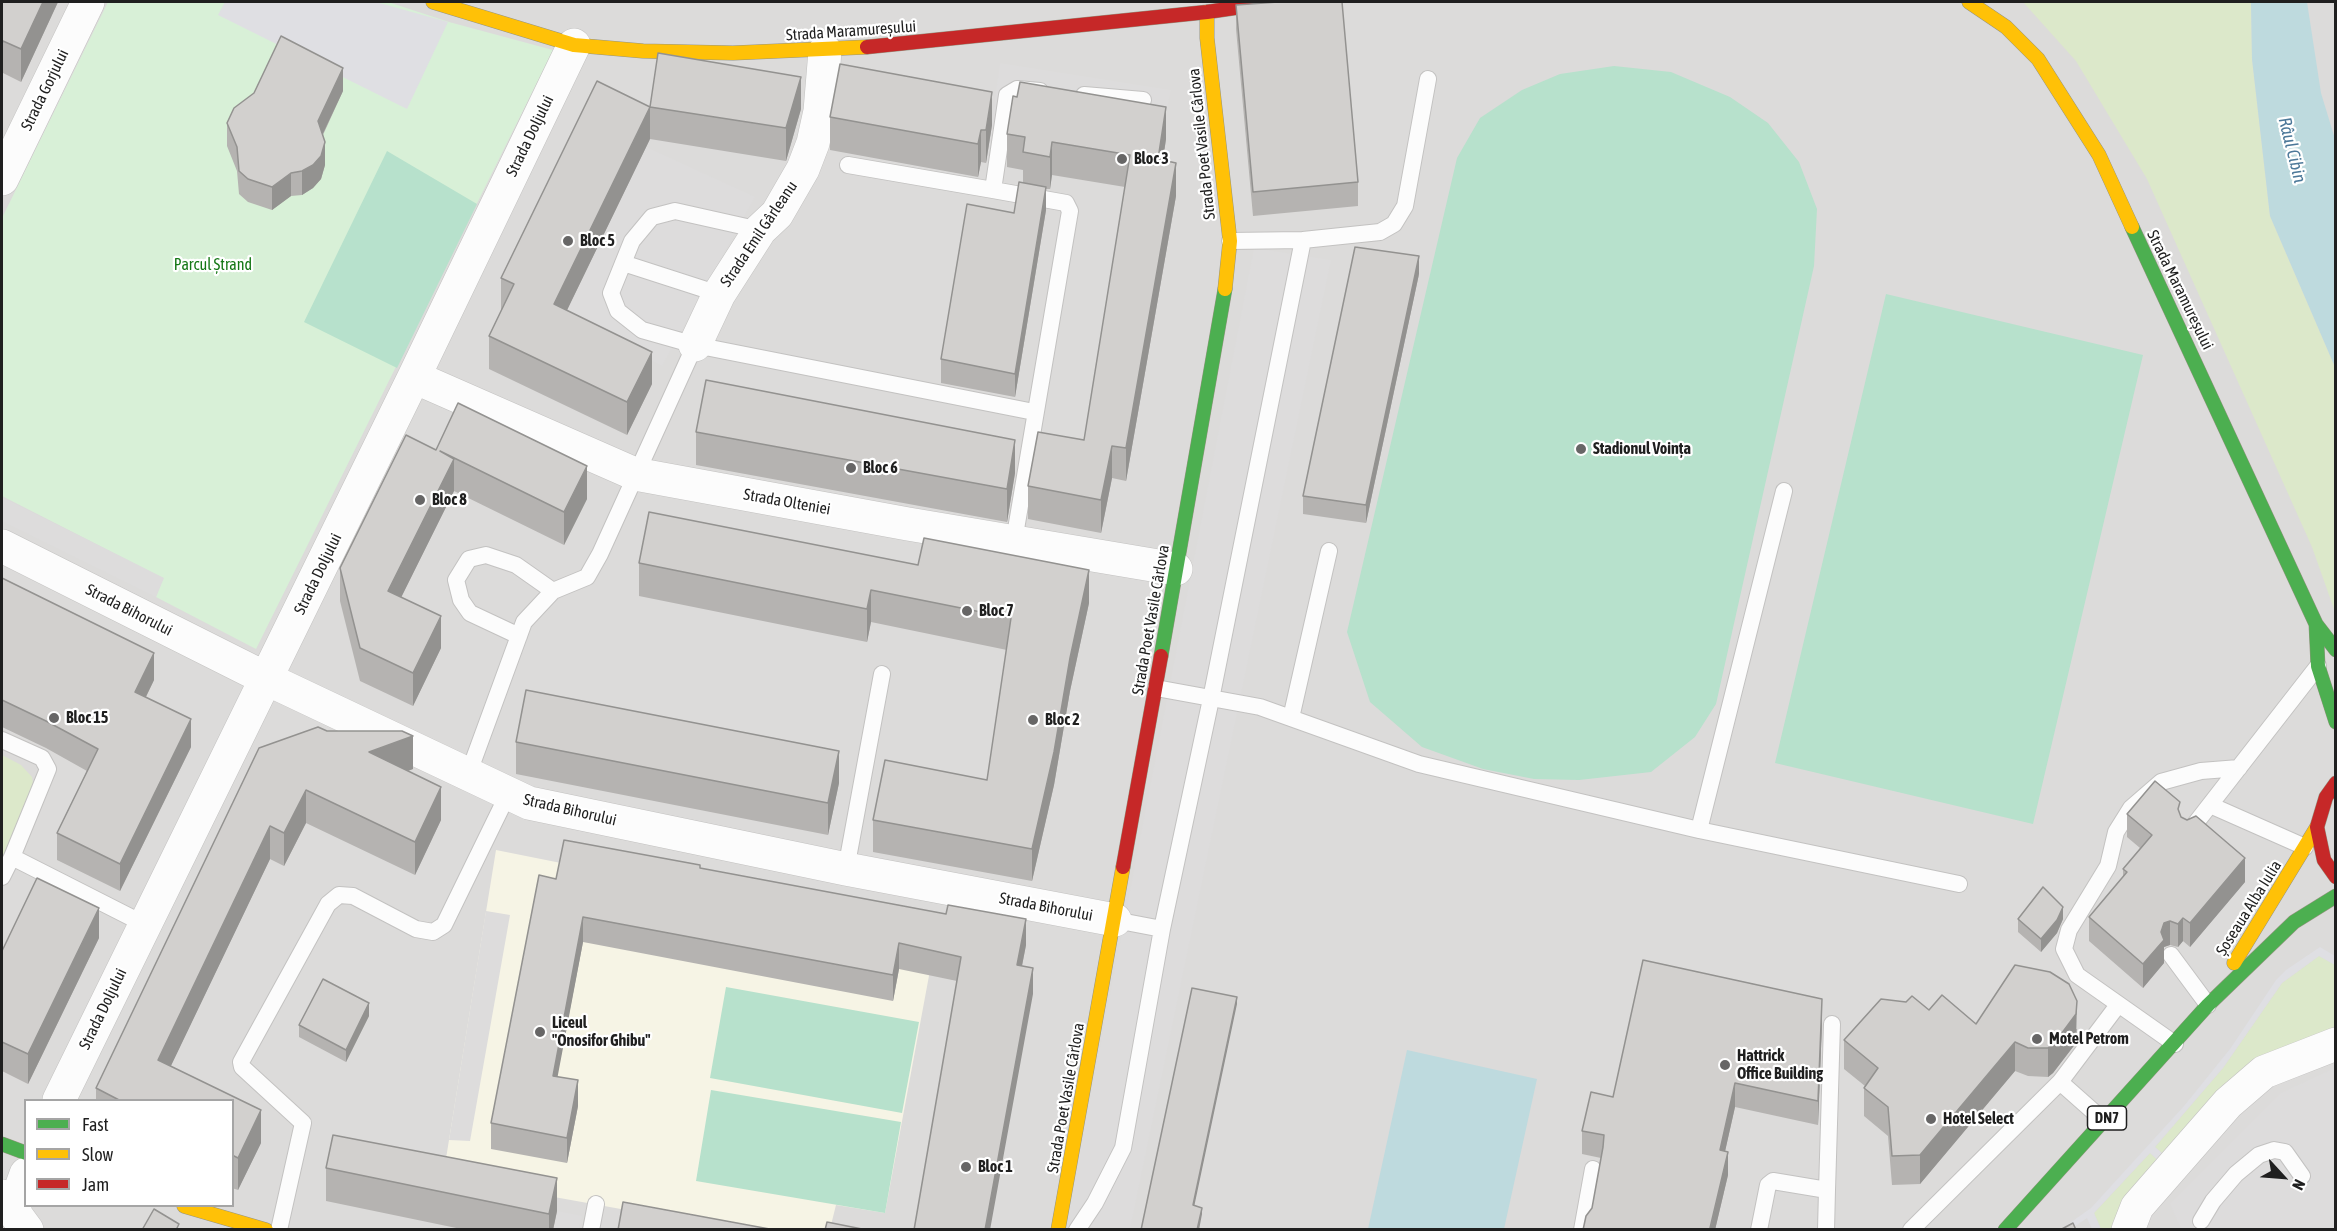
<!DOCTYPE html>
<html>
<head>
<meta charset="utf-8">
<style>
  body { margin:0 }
  #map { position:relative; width:2337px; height:1231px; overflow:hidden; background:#edebe9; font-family:"Asap Condensed",sans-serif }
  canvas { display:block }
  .frame { position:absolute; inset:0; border:3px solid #1f1f1f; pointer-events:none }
  .legend { position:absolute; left:24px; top:1099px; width:210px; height:108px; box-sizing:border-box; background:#fff; border:2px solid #a5a5a5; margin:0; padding:8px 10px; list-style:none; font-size:18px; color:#1f1f1f }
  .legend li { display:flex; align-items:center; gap:12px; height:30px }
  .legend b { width:30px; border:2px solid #a5a5a5 }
  .north { position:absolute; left:2253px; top:1147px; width:60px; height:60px; -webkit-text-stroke:4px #fff; paint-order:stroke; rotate:116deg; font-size:16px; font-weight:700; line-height:24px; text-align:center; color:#1f1f1f }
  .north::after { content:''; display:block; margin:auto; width:21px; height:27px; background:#1f1f1f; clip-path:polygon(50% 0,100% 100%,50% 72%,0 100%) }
</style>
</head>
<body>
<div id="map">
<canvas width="2337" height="1231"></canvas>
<div class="frame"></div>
<ul class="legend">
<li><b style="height:8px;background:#4caf50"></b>Fast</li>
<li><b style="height:8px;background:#ffc107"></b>Slow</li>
<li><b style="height:8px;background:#c62828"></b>Jam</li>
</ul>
<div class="north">N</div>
</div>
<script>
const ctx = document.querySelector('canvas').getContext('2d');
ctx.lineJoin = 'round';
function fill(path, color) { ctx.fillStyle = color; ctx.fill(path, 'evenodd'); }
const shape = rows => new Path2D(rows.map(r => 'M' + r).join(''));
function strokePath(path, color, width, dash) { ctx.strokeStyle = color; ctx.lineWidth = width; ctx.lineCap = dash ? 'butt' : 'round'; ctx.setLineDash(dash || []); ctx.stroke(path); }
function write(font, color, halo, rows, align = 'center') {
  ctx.font = font + ' "Asap Condensed",sans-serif'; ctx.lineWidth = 4.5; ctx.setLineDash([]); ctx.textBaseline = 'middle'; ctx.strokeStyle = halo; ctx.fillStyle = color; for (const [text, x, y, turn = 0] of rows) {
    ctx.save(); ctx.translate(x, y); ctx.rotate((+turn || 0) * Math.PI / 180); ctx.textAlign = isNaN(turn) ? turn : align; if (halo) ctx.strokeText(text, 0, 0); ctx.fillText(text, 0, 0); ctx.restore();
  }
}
fill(shape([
  [2,2,2335,2,2335,1229,2,1230],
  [26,1100,232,1100,232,1206,26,1206]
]), '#dcdbda');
fill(shape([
  [496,850,936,938,885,1213,836,1205,830,1229,732,1229,443,1177]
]), '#f6f4e5');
fill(shape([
  [2023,2,2251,2,2252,59,2270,216,2335,367,2335,612,2312,547,2147,179,2076,61],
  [2,755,21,765,32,777,34,790,2,862],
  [2319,956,2335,965,2335,1027,2305,1040,2170,1160,2155,1147,2223,1068,2282,983],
  [2150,1153,2164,1166,2113,1229,2101,1229,2094,1213]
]), '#dce8ca');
fill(shape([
  [108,2,388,2,449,22,553,50,256,649,156,597,163,578,2,496,2,218]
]), '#d8f0d7');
fill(shape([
  [1614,66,1671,72,1730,97,1768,123,1799,162,1817,209,1814,266,1716,704,1695,737,1651,772,1579,780,1534,779,1483,769,1422,747,1370,702,1347,632,1457,158,1480,118,1522,90,1560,74],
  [387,151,477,204,397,368,304,322],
  [1886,294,2143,355,2033,824,1775,763],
  [726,987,919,1022,902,1113,710,1078],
  [711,1090,901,1122,885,1213,696,1181]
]), '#b7e1cc');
fill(shape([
  [1000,63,1171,90,1163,128,1008,152,988,150],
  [646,147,755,197,662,366,564,317],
  [1254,248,1331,260,1130,1229,1065,1228],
  [2,497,164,578,156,597,2,521],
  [486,911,510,915,470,1141,449,1140],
  [2335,1068,2335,1229,2181,1229,2170,1204,2281,1093],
  [557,1211,582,1216,579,1229,553,1230]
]), '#dddcdc');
fill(shape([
  [225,2,376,2,448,22,407,109,218,15],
  [2320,947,2335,956,2335,965,2319,956,2282,983,2223,1068,2155,1147,2170,1160,2164,1166,2150,1153,2094,1213,2101,1229,2092,1229,2087,1218,2071,1229,2060,1230,2091,1208,2184,1106,2230,1049,2276,980,2286,970]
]), '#dfdfe3');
fill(shape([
  [2251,2,2307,2,2321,93,2335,139,2335,367,2270,216,2252,59],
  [1407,1050,1537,1079,1504,1229,1368,1229]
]), '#bedade');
const lane = shape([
  [1084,95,1143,100],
  [848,165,993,190],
  [760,230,675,211,652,217,632,241,611,293,618,311,642,330,695,345,1034,412],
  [1303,240,1380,232,1394,224,1405,206,1428,79],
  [623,263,719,294],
  [1014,541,1070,211,1066,203,993,190,1007,95,1017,89,1040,91],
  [519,636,470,613,461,600,456,580,469,559,486,555,516,565,553,591],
  [1156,688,1260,707,1419,764,1699,830,1959,884],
  [1291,718,1329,551],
  [2,740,42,758,48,769,12,857],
  [468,775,524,622,553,591,587,577,600,554,695,345],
  [2210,805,2305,847],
  [1699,830,1784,491],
  [2188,833,2318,666],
  [846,869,882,674],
  [2,877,12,857,144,924],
  [1115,920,1162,929],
  [2171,955,2208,1005],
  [2175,1044,2077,975,2064,949,2069,930,2108,866,2116,832,2131,808,2161,782,2201,771,2239,768],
  [2060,1082,2104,1121],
  [1827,1190,1832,1024],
  [2201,1221,2213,1201,2236,1174,2259,1155,2274,1150,2285,1152,2302,1176],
  [279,1230,303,1123,242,1067,241,1062,328,904,339,895,353,896,416,929,433,932,444,925,508,794],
  [591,1230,596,1204],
  [1077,1230,1095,1203,1123,1148,1162,929,1211,699,1303,240,1230,241],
  [1582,1230,1593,1169],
  [1759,1230,1768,1185,1773,1181,1827,1190,1826,1230],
  [1911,1230,2060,1082,2118,1005]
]);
const street = shape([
  [2,179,88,2],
  [695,345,719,294,760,230,777,214,803,169,813,143,820,111,825,51],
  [414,377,635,474,908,524,1176,569],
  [2,546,267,679,529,803,846,869,1115,920],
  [59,1100,414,377,574,45],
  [2,1196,27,1230],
  [13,1210,26,1174],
  [2128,1230,2137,1207,2228,1103,2264,1072,2336,1044]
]);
const fast = shape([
  [2132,227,2316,624,2336,650],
  [2316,624,2318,666,2336,722],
  [1161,656,1225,289],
  [2,1144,26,1153],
  [2005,1230,2208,1005,2294,922,2336,896]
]);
const slow = shape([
  [433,2,574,45,643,51,733,53,867,47],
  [1969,2,2006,27,2038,59,2099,155,2132,227],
  [1207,12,1207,38,1230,241,1225,289],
  [2234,963,2317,827],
  [184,1206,266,1230],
  [1058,1230,1123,867]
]);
const jam = shape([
  [867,47,1207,12,1275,2],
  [2336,783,2326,797,2317,827,2324,860,2336,877],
  [1123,867,1161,656]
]);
strokePath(lane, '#c3c2c1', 18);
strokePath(street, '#c3c2c1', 34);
strokePath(fast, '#969582', 15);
strokePath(slow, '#969582', 15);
strokePath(jam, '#969582', 15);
strokePath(lane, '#fcfcfc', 16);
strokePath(street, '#fcfcfc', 33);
strokePath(fast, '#4caf50', 14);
strokePath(slow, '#ffc107', 14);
strokePath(jam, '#c62828', 14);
fill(shape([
  [2,2,58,2,21,82,3,73,2,77],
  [1236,5,1358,182,1358,206,1253,216,1236,29],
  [343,91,323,135,325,165,321,179,313,188,302,195,291,196,272,210,248,202,239,194,237,171,227,146,227,123],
  [650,107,801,109,786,161,650,139],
  [830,117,992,125,986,163,981,162,978,177,830,150],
  [1007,134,1166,139,1163,160,1176,196,1126,481,1112,478,1101,533,1028,519,1028,486,1084,440,1125,187,1052,175,1050,189,1046,189,1046,210,1015,397,941,383,941,359,1014,213,1023,183,1023,170,1007,167],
  [650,139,567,310,652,384,627,435,489,369,489,336,501,311,501,278],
  [1419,274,1366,523,1303,514,1303,496],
  [696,432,1015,473,1007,522,696,465],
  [436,450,587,499,564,545,454,491,401,597,441,648,413,706,360,681,340,601,340,568],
  [639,563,1089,603,1070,691,1054,785,1032,881,873,852,873,820,987,780,1007,650,871,622,867,642,639,596],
  [2,578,154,680,146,697,191,747,120,891,57,860,57,833,87,771,46,748,2,727],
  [318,727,327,731,402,731,413,736,413,769,408,771,441,787,441,820,415,875,306,823,284,866,270,859,170,1067,261,1110,261,1143,238,1190,232,1188,232,1101,96,1101,96,1088,259,748],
  [516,742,839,783,828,835,516,774],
  [2127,814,2180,815,2181,817,2245,882,2190,947,2183,941,2178,947,2170,945,2164,947,2164,963,2143,988,2089,941,2089,917,2123,878,2123,869,2140,848,2127,837],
  [700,868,1026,945,1022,966,1033,994,957,981,899,969,893,1001,583,942,557,1076,578,1106,567,1163,491,1149,491,1123,556,879],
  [2018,919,2063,919,2057,933,2041,952,2018,932],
  [99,938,28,1084,2,1071,2,951],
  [1929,1010,1976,1024,2077,1029,2076,1043,2053,1073,2048,1077,2028,1076,2015,1071,1920,1184,1892,1185,1888,1136,1864,1116,1864,1088,1865,1086,1844,1069,1844,1040],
  [369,1016,346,1062,299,1037,299,1025],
  [1822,1023,1818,1125,1735,1107,1725,1151,1728,1175,1715,1230,1592,1208,1601,1158,1582,1154,1582,1131,1613,1097],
  [326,1168,557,1211,553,1230,466,1230,326,1201]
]), '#b5b3b1');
fill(shape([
  [43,2,58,2,21,82,21,49],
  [3,41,3,73,2,77,2,44],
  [343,68,343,91,318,144,318,121],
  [801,77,801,109,786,161,786,128],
  [992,92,992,125,986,163,986,130],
  [650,107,650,139,554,337,554,304],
  [1166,107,1166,139,1158,192,1158,159],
  [981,130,981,162,978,177,978,144],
  [325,142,325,165,321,179,313,188,302,195,302,171],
  [1052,142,1052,175,1050,189,1050,157],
  [1176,163,1176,196,1126,481,1126,448],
  [291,173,291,196,272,210,272,187],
  [1046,187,1046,210,1015,397,1015,374],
  [1419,256,1419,274,1366,523,1366,505],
  [652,352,652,384,627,435,627,402],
  [1015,440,1015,473,1007,522,1007,489],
  [1112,446,1112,478,1101,533,1101,500],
  [454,459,454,491,388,624,388,591],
  [587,466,587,499,564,545,564,512],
  [1089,570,1089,603,1070,691,1054,785,1032,881,1032,849,1070,658],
  [871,590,871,622,867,642,867,609],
  [441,616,441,648,413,706,413,673],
  [154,653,154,680,135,719,135,692],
  [191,719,191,747,120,891,120,864],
  [413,736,413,769,369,784,369,752],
  [839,751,839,783,828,835,828,803],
  [441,787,441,820,415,875,415,842],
  [306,790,306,823,284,866,284,833],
  [270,826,270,859,158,1093,158,1060],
  [2245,858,2245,882,2190,947,2190,923],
  [2063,907,2063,919,2057,933,2041,952,2041,939],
  [99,908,99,938,28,1084,28,1054],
  [583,917,583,942,553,1101,553,1076],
  [2183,918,2183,941,2178,947,2178,924],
  [1026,919,1026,945,1017,991,1017,965],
  [2170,921,2170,945,2164,947,2164,963,2143,988,2143,964,2164,923],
  [899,943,899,969,893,1001,893,975],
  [1033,968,1033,994,990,1230,985,1230],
  [1237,997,1237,1004,1193,1212,1193,1205],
  [1822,999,1822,1023,1818,1125,1818,1101],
  [2077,1001,2076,1043,2053,1073,2048,1077,2048,1048],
  [369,1003,369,1016,346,1062,346,1050],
  [2015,1042,2015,1071,1920,1184,1920,1155],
  [578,1080,578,1106,567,1163,567,1138],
  [1735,1083,1735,1107,1720,1174,1720,1150],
  [261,1110,261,1143,238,1190,238,1158],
  [1728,1152,1728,1175,1715,1230,1710,1230],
  [557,1178,557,1211,553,1230,549,1230,549,1214],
  [1202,1208,1202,1214,1199,1230,1197,1230]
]), '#939290');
const building = shape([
  [2,2,43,2,21,49,3,41,2,44,2,2],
  [1278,2,1342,2,1358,182,1253,192,1236,5,1278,2],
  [281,36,343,68,318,121,325,142,321,156,313,165,302,171,291,173,272,187,248,179,239,171,237,147,227,123,234,108,254,93,281,36],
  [658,53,801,77,786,128,650,107,658,53],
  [840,64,992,92,986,130,981,130,978,144,830,117,840,64],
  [597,81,650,107,554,304,652,352,627,402,489,336,514,284,501,278,597,81],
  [1020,82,1166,107,1158,159,1176,163,1126,448,1112,446,1101,500,1028,486,1038,432,1084,440,1130,155,1052,142,1050,157,1023,152,1025,137,1007,134,1013,96,1017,97,1020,82],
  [1019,182,1046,187,1015,374,941,359,967,204,1014,213,1019,182],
  [1355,247,1419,256,1366,505,1303,496,1355,247],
  [706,380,1015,440,1007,489,696,432,706,380],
  [458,403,587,466,564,512,440,451,454,459,388,591,441,616,413,673,360,648,340,568,406,435,436,450,458,403],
  [649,512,918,565,924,538,1089,570,1070,658,1054,752,1032,849,873,820,885,760,987,780,1011,618,871,590,867,609,639,563,649,512],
  [2,578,154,653,135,692,191,719,120,864,57,833,98,749,46,721,2,700,2,578],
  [526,690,839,751,828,803,516,742,526,690],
  [318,727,327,731,402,731,413,736,369,752,441,787,415,842,306,790,284,833,270,826,158,1060,261,1110,238,1158,232,1155,232,1101,121,1101,96,1088,259,748,318,727],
  [2155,781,2180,802,2178,809,2181,817,2187,820,2196,816,2245,858,2190,923,2183,918,2178,924,2170,921,2164,923,2161,932,2164,940,2143,964,2089,917,2127,872,2123,869,2152,835,2127,814,2155,781],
  [564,840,700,865,700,868,946,914,948,905,1026,919,1017,965,1033,968,985,1230,914,1230,961,957,899,943,893,975,583,917,553,1076,578,1080,567,1138,491,1123,539,875,556,879,564,840],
  [37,878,99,908,28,1054,2,1042,2,951,37,878],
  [2043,887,2063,907,2057,920,2041,939,2018,919,2043,887],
  [1643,960,1822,999,1818,1101,1735,1083,1720,1150,1728,1152,1710,1228,1715,1230,1583,1230,1586,1216,1592,1208,1603,1147,1604,1135,1582,1131,1591,1092,1613,1097,1643,960],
  [2015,965,2050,972,2069,984,2077,1001,2076,1014,2053,1045,2048,1048,2028,1048,2015,1042,1920,1155,1892,1156,1888,1107,1864,1088,1878,1068,1844,1040,1881,999,1906,1002,1912,996,1929,1010,1942,995,1976,1024,2015,965],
  [323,979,369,1003,346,1050,299,1025,323,979],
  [1192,988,1237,997,1193,1205,1202,1208,1197,1230,1141,1230,1192,988],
  [333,1135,557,1178,549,1214,326,1168,333,1135],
  [623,1202,775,1230,618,1230,623,1202],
  [154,1209,179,1224,176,1230,142,1230,154,1209],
  [827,1222,867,1230,825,1230,827,1222],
  [2073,1223,2076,1230,2060,1230,2073,1223]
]);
fill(building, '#d2d0ce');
strokePath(building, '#939290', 1.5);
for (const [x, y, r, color] of [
  [1122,159,6,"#676666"],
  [568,241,6,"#676666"],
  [1581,449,6,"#676666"],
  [851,468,6,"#676666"],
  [420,500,6,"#676666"],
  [967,611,6,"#676666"],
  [54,718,6,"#676666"],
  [1033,720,6,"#676666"],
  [540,1032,6,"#676666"],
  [2037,1039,6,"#676666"],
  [1725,1065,6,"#676666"],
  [1931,1119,6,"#676666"],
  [966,1167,6,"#676666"]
]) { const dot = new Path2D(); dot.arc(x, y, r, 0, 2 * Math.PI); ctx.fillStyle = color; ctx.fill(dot); strokePath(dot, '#fff', 2); }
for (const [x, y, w] of [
  [2107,1118,39]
]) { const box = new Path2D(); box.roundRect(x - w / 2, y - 12, w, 24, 4.5); ctx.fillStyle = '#fff'; ctx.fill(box); strokePath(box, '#1f1f1f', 1.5); }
write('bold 15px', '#1f1f1f', null, [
  ["DN7",2107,1118]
]);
write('16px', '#1f1f1f', '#fff', [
  ["Strada Maramureșului",851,31,-4],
  ["Strada Gorjului",45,90,-64],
  ["Strada Doljului",530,136,-64],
  ["Strada Poet Vasile Cârlova",1202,144,-96],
  ["Strada Emil Gârleanu",759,234,-56],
  ["Strada Maramureșului",2180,290,64],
  ["Strada Olteniei",787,502,10],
  ["Strada Doljului",318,574,-64],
  ["Strada Bihorului",129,610,27],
  ["Strada Poet Vasile Cârlova",1151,620,-80],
  ["Strada Bihorului",570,810,13],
  ["Strada Bihorului",1046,907,11],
  ["Șoseaua Alba Iulia",2249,908,-58],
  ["Strada Doljului",103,1009,-64],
  ["Strada Poet Vasile Cârlova",1066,1098,-80]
]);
write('bold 16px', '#1f1f1f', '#fff', [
  ["Bloc 3",1134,159],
  ["Bloc 5",580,241],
  ["Stadionul Voința",1593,449],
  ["Bloc 6",863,468],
  ["Bloc 8",432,500],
  ["Bloc 7",979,611],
  ["Bloc 15",66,718],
  ["Bloc 2",1045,720],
  ["Liceul",552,1023],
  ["\"Onosifor Ghibu\"",552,1041],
  ["Motel Petrom",2049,1039],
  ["Hattrick",1737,1056],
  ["Office Building",1737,1074],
  ["Hotel Select",1943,1119],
  ["Bloc 1",978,1167]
], 'left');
write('16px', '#147715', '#fff', [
  ["Parcul Ștrand",213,265]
]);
write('italic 18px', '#4c7899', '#fff', [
  ["Râul Cibin",2292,150,76]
]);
</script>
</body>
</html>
